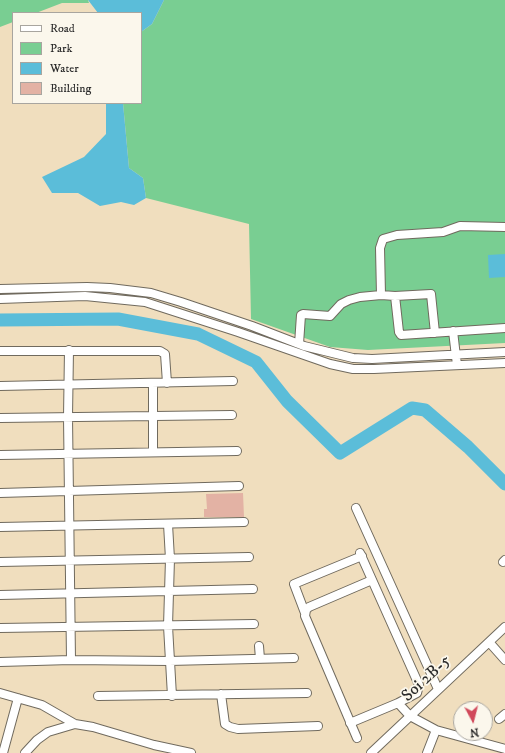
<!DOCTYPE html>
<html>
<head>
<meta charset="utf-8">
<style>
  body { margin:0 }
  #map { position:relative; width:505px; height:753px; overflow:hidden; background:#f0debe; font-family:"IM FELL DW Pica",serif }
  canvas { display:block }
  .legend { position:absolute; left:12px; top:12px; width:130px; height:92px; box-sizing:border-box; background:#fbf7ec; border:1px solid #a8a59f; margin:0; padding:5px 7px; list-style:none; font-size:12px; color:#2b2b2b }
  .legend li { display:flex; align-items:center; gap:8px; height:20px }
  .legend b { width:20px; border:1px solid #a8a59f }
  .north { position:absolute; left:453px; top:701px; width:40px; height:40px; box-sizing:border-box; background:#fbf7ec; border:1px solid #a8a59f; border-radius:50%; rotate:173deg; font-size:11px; font-weight:700; line-height:16px; text-align:center; color:#2b2b2b }
  .north::after { content:''; display:block; margin:auto; width:14px; height:18px; background:#d1495b; clip-path:polygon(50% 0,100% 100%,50% 72%,0 100%) }
</style>
</head>
<body>
<div id="map">
<canvas width="505" height="753"></canvas>
<ul class="legend">
<li><b style="height:5px;background:#fff"></b>Road</li>
<li><b style="height:11px;background:#79ce92"></b>Park</li>
<li><b style="height:11px;background:#5bbdd9"></b>Water</li>
<li><b style="height:11px;background:#e3b2a4"></b>Building</li>
</ul>
<div class="north">N</div>
</div>
<script>
const ctx = document.querySelector('canvas').getContext('2d');
ctx.lineJoin = 'round';
function fill(path, color) { ctx.fillStyle = color; ctx.fill(path, 'evenodd'); }
const shape = rows => new Path2D(rows.map(r => 'M' + r).join(''));
function strokePath(path, color, width, dash) { ctx.strokeStyle = color; ctx.lineWidth = width; ctx.lineCap = dash ? 'butt' : 'round'; ctx.setLineDash(dash || []); ctx.stroke(path); }
function write(font, color, halo, rows, align = 'center') {
  ctx.font = font + ' "IM FELL DW Pica",serif'; ctx.lineWidth = 3.5; ctx.setLineDash([]); ctx.textBaseline = 'middle'; ctx.strokeStyle = halo; ctx.fillStyle = color; for (const [text, x, y, turn = 0] of rows) {
    ctx.save(); ctx.translate(x, y); ctx.rotate((+turn || 0) * Math.PI / 180); ctx.textAlign = isNaN(turn) ? turn : align; if (halo) ctx.strokeText(text, 0, 0); ctx.fillText(text, 0, 0); ctx.restore();
  }
}
fill(shape([
  [0,0,88,0,89,3,62,3,36,13,13,13,13,22,0,27],
  [164,0,505,0,505,343,368,350,330,347,251,319,249,224,146,198,143,178,129,168,123,103,141,103,141,32,152,24]
]), '#79ce92');
fill(shape([
  [88,0,164,0,152,24,141,32,141,13,98,13],
  [106,103,123,103,129,168,143,178,146,198,134,205,121,202,100,206,78,193,52,193,42,177,84,157,106,134],
  [505,254,505,277,489,278,488,255]
]), '#5bbdd9');
strokePath(shape([
  [0,320,118,319,198,334,256,362,287,401,340,453,412,408,425,410,468,447,505,484]
]), '#5bbdd9', 13);
fill(shape([
  [243,493,244,517,204,517,204,509,207,509,206,494]
]), '#e3b2a4');
const minor = shape([
  [0,289,87,287,110,288,151,293,181,302,252,326,304,346,353,358,372,359,505,352],
  [395,296,399,332,401,335,505,328],
  [0,299,85,296,145,302,238,332,330,364,353,369,374,369,505,363],
  [453,331,457,365],
  [435,333,431,294,395,296,381,295,380,248,383,239,397,235,443,232,460,226,505,227],
  [299,344,301,315,303,314,330,316,341,304,349,300,360,297,381,295],
  [69,350,68,417,71,660],
  [0,351,160,351,165,354,167,383],
  [153,383,153,452],
  [0,386,233,381],
  [0,418,232,415],
  [0,455,237,451],
  [0,493,239,486],
  [356,508,438,689],
  [168,524,170,559,168,626,172,696],
  [0,527,244,522],
  [360,553,419,685,417,693,398,703],
  [0,562,249,557],
  [503,562,505,560],
  [0,595,253,589],
  [305,613,294,584,362,556],
  [0,628,254,624],
  [489,642,505,660],
  [259,646,260,659],
  [0,662,71,660,169,661,294,658],
  [0,693,42,705,75,724],
  [221,694,225,724,230,727,238,729,318,726],
  [98,696,307,693],
  [499,719,505,714],
  [350,723,398,703,410,716,436,730,427,753],
  [436,730,505,749],
  [357,738,305,616,306,610,309,607,372,580],
  [3,753,18,698],
  [25,753,37,740,48,732,75,724,93,727,154,745,191,753],
  [371,753,505,627]
]);
strokePath(minor, '#706a5e', 10);
strokePath(minor, '#fff', 8);
write('17px', '#2b2b2b', '#fbf7ec', [
  ["Soi 2B-5",427,679,-43]
]);
</script>
</body>
</html>
